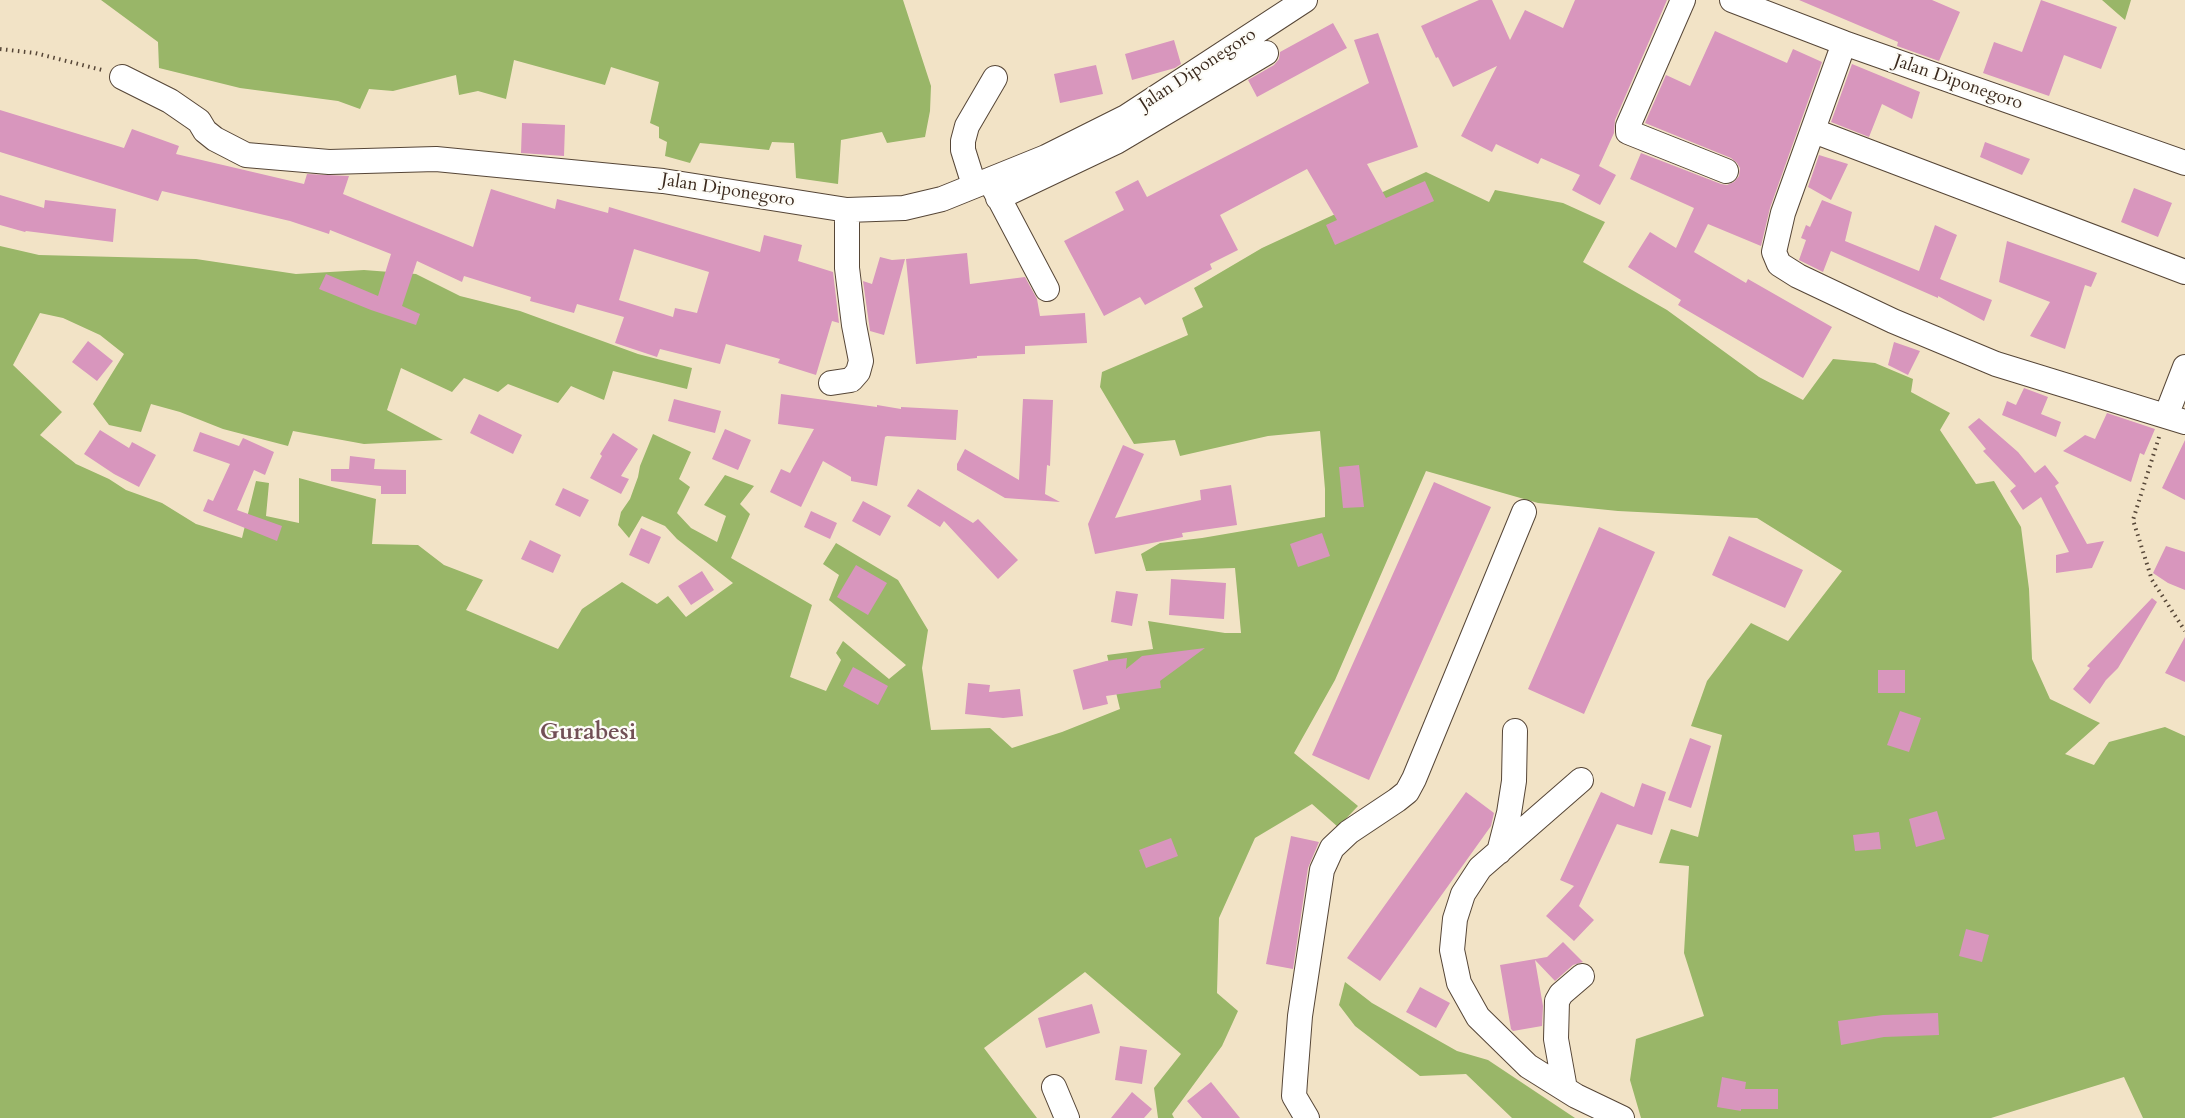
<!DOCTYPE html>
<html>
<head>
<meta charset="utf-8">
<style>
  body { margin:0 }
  canvas { display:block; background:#f2e3c6 }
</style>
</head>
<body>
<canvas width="2185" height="1118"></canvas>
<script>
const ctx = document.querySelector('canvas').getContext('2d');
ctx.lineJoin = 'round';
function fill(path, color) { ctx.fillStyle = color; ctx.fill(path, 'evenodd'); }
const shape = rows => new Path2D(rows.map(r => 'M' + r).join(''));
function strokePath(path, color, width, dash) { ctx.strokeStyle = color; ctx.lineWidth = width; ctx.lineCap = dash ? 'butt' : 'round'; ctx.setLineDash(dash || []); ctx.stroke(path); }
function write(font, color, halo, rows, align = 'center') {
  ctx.font = font + ' Cardo,serif'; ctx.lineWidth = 4.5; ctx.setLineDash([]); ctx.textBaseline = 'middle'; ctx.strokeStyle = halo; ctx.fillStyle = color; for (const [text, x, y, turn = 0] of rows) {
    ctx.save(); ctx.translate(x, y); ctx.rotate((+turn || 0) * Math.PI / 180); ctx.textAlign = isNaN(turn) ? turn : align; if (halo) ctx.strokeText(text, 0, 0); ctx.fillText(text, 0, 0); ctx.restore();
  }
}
fill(shape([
  [101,0,903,0,931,86,930,111,925,137,887,143,882,132,841,140,838,184,796,178,794,143,772,142,769,150,700,143,690,163,665,156,667,142,659,138,659,127,650,123,659,82,611,67,605,85,514,60,506,99,478,91,459,95,456,75,393,91,369,89,360,109,338,101,240,88,159,68,158,42],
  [2102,0,2131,0,2125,20,2118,14],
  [1426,172,1489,202,1495,190,1563,203,1605,222,1583,262,1667,310,1759,377,1803,400,1833,359,1875,363,1913,379,1911,392,1950,413,1940,430,1976,484,1994,481,2021,527,2029,589,2032,659,2050,699,2100,723,2065,754,2094,765,2109,742,2165,727,2185,736,2185,1118,2143,1118,2124,1077,1991,1118,1641,1118,1630,1080,1636,1039,1704,1016,1684,953,1689,866,1659,863,1671,829,1698,837,1722,735,1691,726,1707,681,1751,623,1788,641,1842,571,1757,518,1618,511,1538,503,1426,471,1335,680,1294,753,1358,806,1338,827,1312,804,1255,838,1219,918,1217,993,1238,1011,1222,1046,1172,1114,1174,1118,1158,1118,1154,1088,1181,1054,1085,972,984,1048,1037,1118,0,1118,0,246,39,255,196,259,296,274,364,270,416,274,460,296,520,311,638,354,692,368,687,389,613,371,604,400,571,386,558,403,508,384,498,392,464,378,452,392,401,368,387,410,443,440,364,444,293,431,288,446,223,429,180,412,151,404,141,432,109,425,93,404,124,354,100,335,63,318,40,313,13,365,62,412,40,435,76,464,109,479,126,490,162,503,196,524,242,538,256,481,269,483,266,516,299,523,299,478,376,499,372,544,418,545,444,565,483,580,466,610,558,649,582,609,622,582,657,604,668,596,686,617,733,583,677,539,665,526,642,516,629,538,618,525,621,512,630,499,638,477,640,466,653,434,691,452,679,479,690,487,677,513,691,528,717,542,726,516,704,505,725,475,754,486,740,504,750,514,731,558,812,605,790,677,826,691,841,660,836,653,843,641,889,679,906,665,829,600,839,575,823,564,836,543,898,580,928,630,922,668,931,730,990,728,1012,748,1062,732,1120,709,1107,655,1153,649,1148,621,1225,633,1241,633,1235,568,1146,571,1141,554,1160,543,1202,538,1325,517,1325,489,1320,431,1268,436,1180,456,1175,440,1134,444,1100,387,1102,372,1188,335,1182,318,1203,307,1194,288,1262,248],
  [1345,982,1372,1003,1457,1051,1488,1060,1575,1118,1512,1118,1466,1074,1420,1076,1355,1026,1339,1005]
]), '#99b668');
fill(shape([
  [1479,0,1492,0,1510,40,1525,10,1563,28,1575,0,1667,0,1615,120,1614,133,1599,166,1616,175,1600,205,1572,190,1580,175,1541,158,1538,164,1496,144,1492,152,1461,136,1497,66,1453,87,1438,57,1436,58,1421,26],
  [1799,0,1932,0,1960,12,1939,61,1897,46,1898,42],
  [2041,0,2117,27,2101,69,2064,55,2049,96,1983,73,1994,42,2022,52],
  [1333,23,1347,48,1257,97,1248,80,1274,65,1279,59,1280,52],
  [1715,31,1787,63,1793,49,1822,62,1770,208,1761,246,1708,224,1694,252,1746,283,1748,279,1832,327,1803,378,1678,305,1681,300,1628,267,1650,232,1676,248,1694,208,1630,179,1641,153,1721,184,1727,185,1734,182,1739,176,1740,168,1737,163,1731,158,1645,123,1666,75,1690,86],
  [1378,33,1418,147,1367,164,1386,198,1425,181,1434,201,1335,245,1326,225,1337,220,1307,169,1220,215,1238,250,1210,264,1212,269,1145,305,1140,297,1104,316,1064,241,1124,210,1115,192,1138,180,1147,197,1369,83,1354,40],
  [1174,40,1181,64,1175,68,1132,80,1125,54],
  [1852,64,1920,92,1912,119,1882,104,1869,137,1831,122],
  [1096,65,1103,94,1060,103,1054,74],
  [0,110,124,148,132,129,179,146,176,154,304,184,307,174,349,176,343,194,473,247,491,189,555,209,557,199,608,213,609,207,760,252,764,235,802,245,798,261,833,272,839,323,832,321,816,375,778,363,780,359,726,344,720,364,660,349,657,357,615,343,624,317,577,304,574,313,530,301,531,297,464,276,462,282,417,261,402,306,420,314,416,325,371,310,319,289,326,274,378,296,391,254,330,230,329,234,290,221,162,191,158,201,0,152],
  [634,249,709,272,697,313,675,308,673,317,619,300],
  [522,123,565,125,564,156,521,153],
  [1985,142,2030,159,2022,175,1980,157],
  [1819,155,1848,164,1831,200,1808,187],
  [2134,188,2172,203,2158,237,2121,222],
  [0,195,44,208,45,200,116,209,113,242,26,231,25,232,0,225],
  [1822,200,1852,212,1845,241,1919,271,1935,225,1957,235,1940,279,1992,300,1984,321,1938,296,1938,298,1831,251,1823,272,1799,260,1806,240,1801,238,1806,225,1810,227],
  [2007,241,2097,273,2091,287,2085,285,2065,349,2030,336,2050,302,1999,282],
  [967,253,970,284,1025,277,1037,299,1040,316,1085,313,1087,343,1025,346,1025,354,977,356,977,358,916,364,906,259],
  [880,257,892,260,905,259,884,335,870,331,863,281,872,284],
  [88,341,113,361,97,381,72,362],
  [1894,342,1920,351,1908,375,1888,365],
  [2024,388,2048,397,2041,414,2061,422,2056,437,2002,415,2007,401,2016,405],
  [781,394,877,407,877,405,901,409,901,407,958,410,956,440,887,436,885,437,877,486,851,481,851,477,823,461,801,507,770,492,781,469,790,473,814,429,778,424],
  [674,399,721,411,715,433,668,421],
  [1023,399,1053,400,1050,466,1047,465,1045,494,1060,502,1005,498,957,470,957,464,965,449,1019,480],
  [2107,413,2155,429,2144,455,2140,453,2131,482,2063,451,2085,435,2095,439],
  [479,414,522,435,513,454,470,433],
  [1979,418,2018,452,2035,473,2045,465,2059,483,2055,486,2087,544,2104,541,2092,568,2056,573,2056,555,2069,552,2041,497,2023,510,2010,491,2016,486,1983,451,1986,449,1968,427],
  [725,429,751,440,738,470,712,459],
  [100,430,129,448,132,442,156,455,139,487,114,474,84,454],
  [200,432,239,446,243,438,274,452,265,475,254,470,237,510,282,526,277,541,203,511,208,499,213,501,230,464,193,451],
  [613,433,638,449,621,476,629,479,621,494,590,478,602,456,600,454],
  [2185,440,2185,500,2162,488],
  [1123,445,1144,454,1115,518,1201,500,1200,490,1231,485,1237,525,1182,533,1183,537,1095,554,1088,524],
  [350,456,375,459,374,469,406,470,406,494,381,494,381,486,331,481,331,469,349,469],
  [1359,465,1364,507,1343,508,1339,467],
  [1434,482,1491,507,1369,780,1312,755],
  [563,488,589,500,580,517,555,505],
  [918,489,973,523,978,519,1018,560,998,579,944,521,940,527,907,506],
  [863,501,891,516,880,536,852,521],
  [811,511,837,523,830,539,804,527],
  [1599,527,1655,552,1584,714,1528,689],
  [641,528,661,537,649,564,629,555],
  [1322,533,1330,556,1298,567,1290,544],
  [1729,536,1803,570,1785,608,1712,575],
  [530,540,561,555,553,573,521,559],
  [2166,546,2185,552,2185,590,2168,583,2153,573],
  [856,565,887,583,868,615,837,597],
  [702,571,714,590,691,605,678,586],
  [1171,579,1226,583,1224,619,1169,615],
  [1116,591,1138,594,1132,626,1111,622],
  [2152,598,2157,602,2118,668,2106,680,2090,704,2073,689,2090,668,2087,666],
  [2185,637,2185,682,2165,673],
  [1205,648,1160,681,1161,688,1106,696,1108,704,1083,710,1073,670,1106,661,1127,658,1126,669,1142,656],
  [853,667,888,686,878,705,843,686],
  [1878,670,1905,670,1905,693,1878,693],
  [968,683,990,685,989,692,1020,689,1023,716,1003,718,965,714],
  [1900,711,1921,718,1909,752,1887,745],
  [1690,738,1711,746,1691,808,1668,800],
  [1642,783,1666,792,1652,835,1617,824,1579,906,1594,920,1574,941,1546,916,1574,886,1560,880,1601,792,1634,807],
  [1466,792,1494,813,1491,826,1380,981,1347,958],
  [1937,811,1945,839,1916,847,1909,819],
  [1879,832,1881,849,1855,851,1853,835],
  [1291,836,1319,842,1308,868,1293,969,1266,964],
  [1171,838,1178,856,1146,868,1139,850],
  [1966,929,1989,935,1982,962,1959,956],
  [1563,942,1583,962,1573,965,1555,981,1535,960,1543,1006,1542,1026,1513,1031,1511,1029,1500,965,1547,957],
  [1420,987,1450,1003,1436,1028,1406,1012],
  [1092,1004,1100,1033,1046,1048,1038,1018],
  [1938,1013,1939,1035,1884,1037,1841,1045,1838,1021,1883,1015],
  [1120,1046,1147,1050,1142,1084,1115,1080],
  [1722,1077,1746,1082,1745,1089,1778,1089,1778,1109,1741,1109,1741,1111,1717,1107],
  [1211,1082,1240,1118,1202,1118,1187,1101],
  [1132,1092,1152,1109,1144,1118,1111,1118]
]), '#d896bd');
const minor = shape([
  [1683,0,1628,126,1628,132,1726,171],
  [1732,0,1844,43,2185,163],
  [1844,43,1783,213,1774,252,1779,264,1798,276,1893,321,1996,364,2185,422],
  [122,77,170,101,199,121,205,131,215,139,246,155,329,162,436,159,663,181,847,210,904,208,942,199,1046,157,1126,117,1305,0],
  [1814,131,2185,272],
  [974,185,963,150,963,141,967,126,995,78],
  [992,185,1047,289],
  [998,198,1116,142,1266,53],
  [831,383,851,380,858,372,861,361,854,325,847,268,847,210],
  [2166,416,2185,367],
  [1581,780,1480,868,1463,894,1455,919,1452,950,1459,983,1478,1017,1528,1066,1576,1096,1622,1118],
  [1499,852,1509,813,1514,781,1515,731],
  [1054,1087,1067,1118],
  [1565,1089,1556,1039,1557,1001,1561,994,1582,976],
  [1307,1118,1294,1096,1295,1081,1300,1016,1322,870,1332,848,1349,832,1397,800,1407,792,1414,779,1524,512]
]);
strokePath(minor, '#564637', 26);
strokePath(shape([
  [0,49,35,53,102,70],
  [2159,437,2133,520,2152,580,2185,631]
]), '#564637', 4, [1.5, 4.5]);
strokePath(minor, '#fff', 24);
write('18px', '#3b2a1e', '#fdfcf7', [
  ["Jalan Diponegoro",1198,70,-33],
  ["Jalan Diponegoro",1958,83,19],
  ["Jalan Diponegoro",728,191,9]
]);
write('bold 24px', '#725056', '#fdfcf7', [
  ["Gurabesi",588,733]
]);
</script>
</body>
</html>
